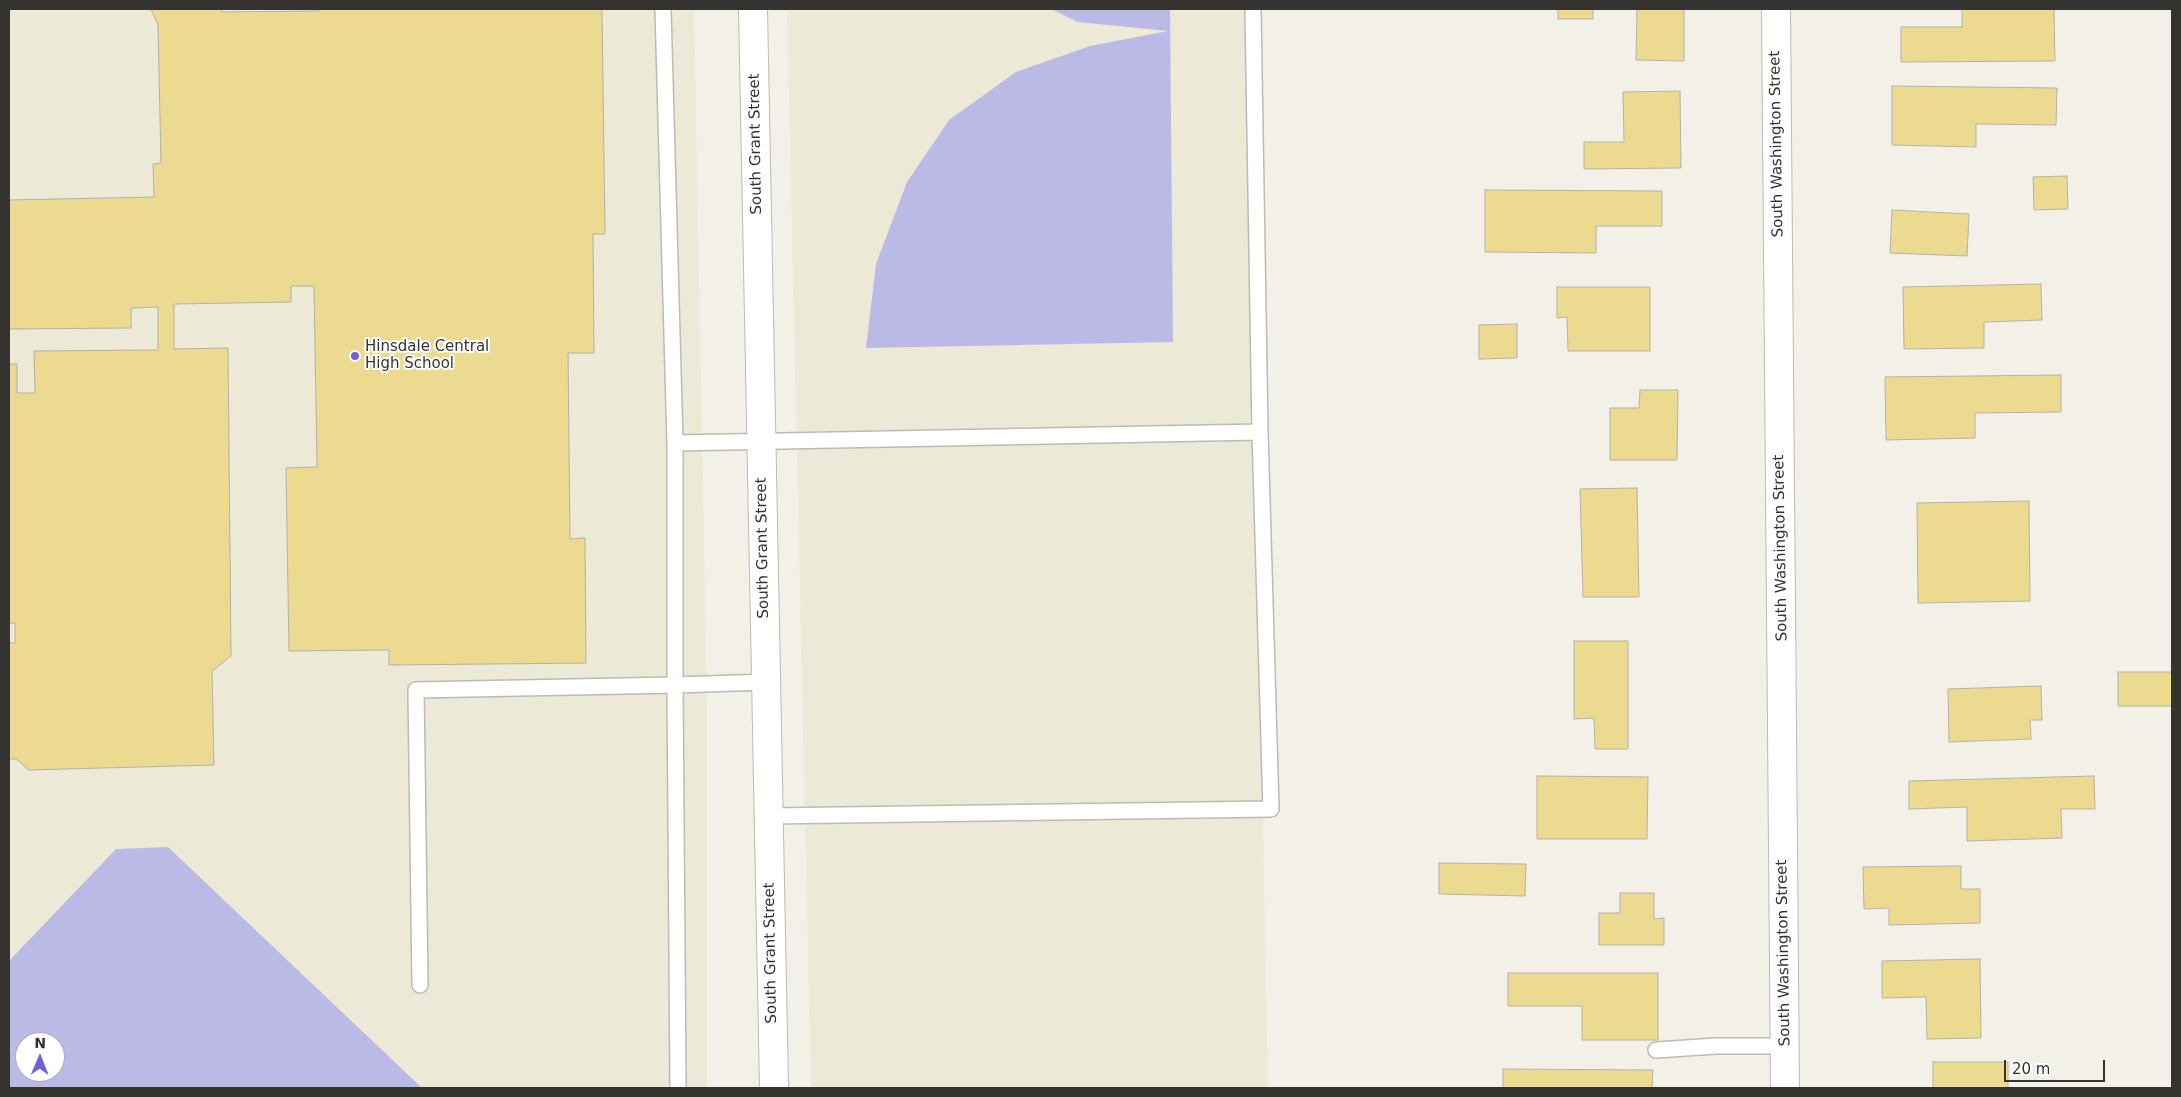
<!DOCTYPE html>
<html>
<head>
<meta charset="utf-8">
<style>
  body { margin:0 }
  #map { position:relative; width:2181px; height:1097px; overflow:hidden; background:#f3f1e7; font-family:"DejaVu Sans",sans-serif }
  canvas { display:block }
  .frame { position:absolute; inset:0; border:10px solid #34332f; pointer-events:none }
  .north { position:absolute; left:15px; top:1032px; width:50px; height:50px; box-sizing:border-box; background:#fff; border:1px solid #aeadac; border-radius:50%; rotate:1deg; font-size:14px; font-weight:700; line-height:20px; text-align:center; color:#34332f }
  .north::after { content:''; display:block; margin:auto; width:18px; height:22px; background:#735fda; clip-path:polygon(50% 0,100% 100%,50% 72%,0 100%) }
  .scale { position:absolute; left:2004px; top:1060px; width:101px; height:22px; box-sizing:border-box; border:2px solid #34332f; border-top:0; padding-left:6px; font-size:15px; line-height:18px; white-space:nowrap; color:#34332f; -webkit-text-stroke:4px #fff; paint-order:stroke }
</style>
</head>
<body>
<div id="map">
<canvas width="2181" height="1097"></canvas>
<div class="frame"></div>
<div class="north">N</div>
<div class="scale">20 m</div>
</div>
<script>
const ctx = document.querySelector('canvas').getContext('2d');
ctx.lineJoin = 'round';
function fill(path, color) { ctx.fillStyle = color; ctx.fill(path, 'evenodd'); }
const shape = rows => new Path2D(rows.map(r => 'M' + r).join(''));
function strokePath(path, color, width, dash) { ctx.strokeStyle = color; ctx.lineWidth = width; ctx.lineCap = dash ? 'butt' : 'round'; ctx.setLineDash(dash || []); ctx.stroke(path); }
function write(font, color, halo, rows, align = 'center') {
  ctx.font = font + ' "DejaVu Sans",sans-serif'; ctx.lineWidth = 4; ctx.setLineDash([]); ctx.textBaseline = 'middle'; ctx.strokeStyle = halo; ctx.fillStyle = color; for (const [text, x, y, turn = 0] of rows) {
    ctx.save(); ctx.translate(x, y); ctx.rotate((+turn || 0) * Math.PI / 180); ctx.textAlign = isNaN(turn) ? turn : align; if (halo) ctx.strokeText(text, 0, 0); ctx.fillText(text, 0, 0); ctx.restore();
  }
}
fill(shape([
  [9,9,694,9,707,703,707,1088,9,1088],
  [25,1042,55,1042,55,1072,25,1072],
  [787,9,1248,9,1268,1088,811,1088]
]), '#ece9d7');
fill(shape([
  [1051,9,1170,9,1173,342,866,348,876,264,907,182,949,120,1016,72,1090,46,1168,31,1078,22],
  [168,847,422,1088,9,1088,9,961,116,849],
  [25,1042,55,1042,55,1072,25,1072]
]), '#bbbae6');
const building = shape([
  [151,9,221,9,221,12,319,11,319,9,602,9,605,234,593,234,594,353,568,353,570,539,585,538,586,663,389,665,389,650,289,651,286,468,317,467,314,286,291,286,291,302,174,304,174,349,228,348,231,656,212,671,214,765,29,770,16,759,9,759,9,643,15,643,15,623,9,623,9,364,17,364,17,393,35,393,34,351,158,350,158,307,131,308,131,328,9,329,9,200,154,197,153,164,161,163,158,25,151,9],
  [1558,9,1593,9,1593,19,1558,19,1558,9],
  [1637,9,1684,9,1684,61,1636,60,1637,9],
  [1962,9,2054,9,2055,61,1901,62,1901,27,1962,27,1962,9],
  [1892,86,2057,88,2056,125,1976,124,1976,147,1892,145,1892,86],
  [1680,91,1681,168,1584,169,1584,142,1624,142,1623,92,1680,91],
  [2067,176,2068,209,2034,210,2033,177,2067,176],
  [1485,190,1662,191,1662,226,1596,226,1596,253,1485,252,1485,190],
  [1892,210,1969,214,1967,256,1890,253,1892,210],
  [2041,284,2042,320,1984,322,1984,348,1904,349,1903,287,2041,284],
  [1557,287,1650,287,1650,351,1568,351,1567,317,1557,318,1557,287],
  [1517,324,1517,358,1479,359,1479,325,1517,324],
  [2061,375,2061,412,1975,413,1975,438,1886,440,1885,377,2061,375],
  [1640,390,1678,390,1677,460,1610,460,1610,408,1639,408,1640,390],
  [1637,488,1639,597,1583,597,1580,489,1637,488],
  [2029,501,2030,601,1918,603,1917,503,2029,501],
  [1574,641,1628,641,1628,749,1595,749,1594,718,1574,719,1574,641],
  [2118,672,2172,672,2172,706,2118,706,2118,672],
  [2041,686,2042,720,2030,720,2031,739,1949,742,1948,689,2041,686],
  [1537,776,1648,777,1647,839,1537,839,1537,776],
  [2094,776,2095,809,2061,809,2062,838,1967,841,1967,807,1909,809,1909,781,2094,776],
  [1439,863,1526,864,1525,896,1439,894,1439,863],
  [1961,866,1961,889,1980,889,1980,923,1889,925,1889,908,1864,909,1863,867,1961,866],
  [1620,893,1654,893,1654,919,1664,918,1664,945,1599,945,1599,913,1620,913,1620,893],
  [1980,959,1981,1038,1927,1039,1926,997,1882,998,1882,961,1980,959],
  [1508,973,1658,973,1658,1040,1582,1040,1582,1006,1508,1006,1508,973],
  [1933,1062,2008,1062,2008,1088,1933,1088,1933,1062],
  [1503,1069,1653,1070,1652,1088,1503,1088,1503,1069]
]);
fill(building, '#ebda90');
strokePath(building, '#b4b2a8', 1);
const lane = shape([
  [1253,9,1260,432],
  [675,443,1260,432,1271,809,769,816],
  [420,985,416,690,675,685,675,443,663,9],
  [1656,1050,1716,1046,1785,1046],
  [678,1088,675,685,766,682]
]);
const street = shape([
  [753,9,774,1088],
  [1776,9,1785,1088]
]);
strokePath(lane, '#bdbbb2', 18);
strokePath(street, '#bdbbb2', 30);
strokePath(lane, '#fff', 15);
strokePath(street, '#fff', 28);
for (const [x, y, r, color] of [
  [355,356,5,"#735fda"]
]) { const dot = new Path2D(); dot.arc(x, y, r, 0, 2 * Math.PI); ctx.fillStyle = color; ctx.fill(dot); strokePath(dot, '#fff', 2); }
write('15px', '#34332f', '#fff', [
  ["South Grant Street",756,144,-91],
  ["South Washington Street",1777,144,-91],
  ["South Grant Street",763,548,-91],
  ["South Washington Street",1781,548,-91],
  ["South Grant Street",771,953,-91],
  ["South Washington Street",1784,953,-91]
]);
write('15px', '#34332f', '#fff', [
  ["Hinsdale Central",365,347],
  ["High School",365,364]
], 'left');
</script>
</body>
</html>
